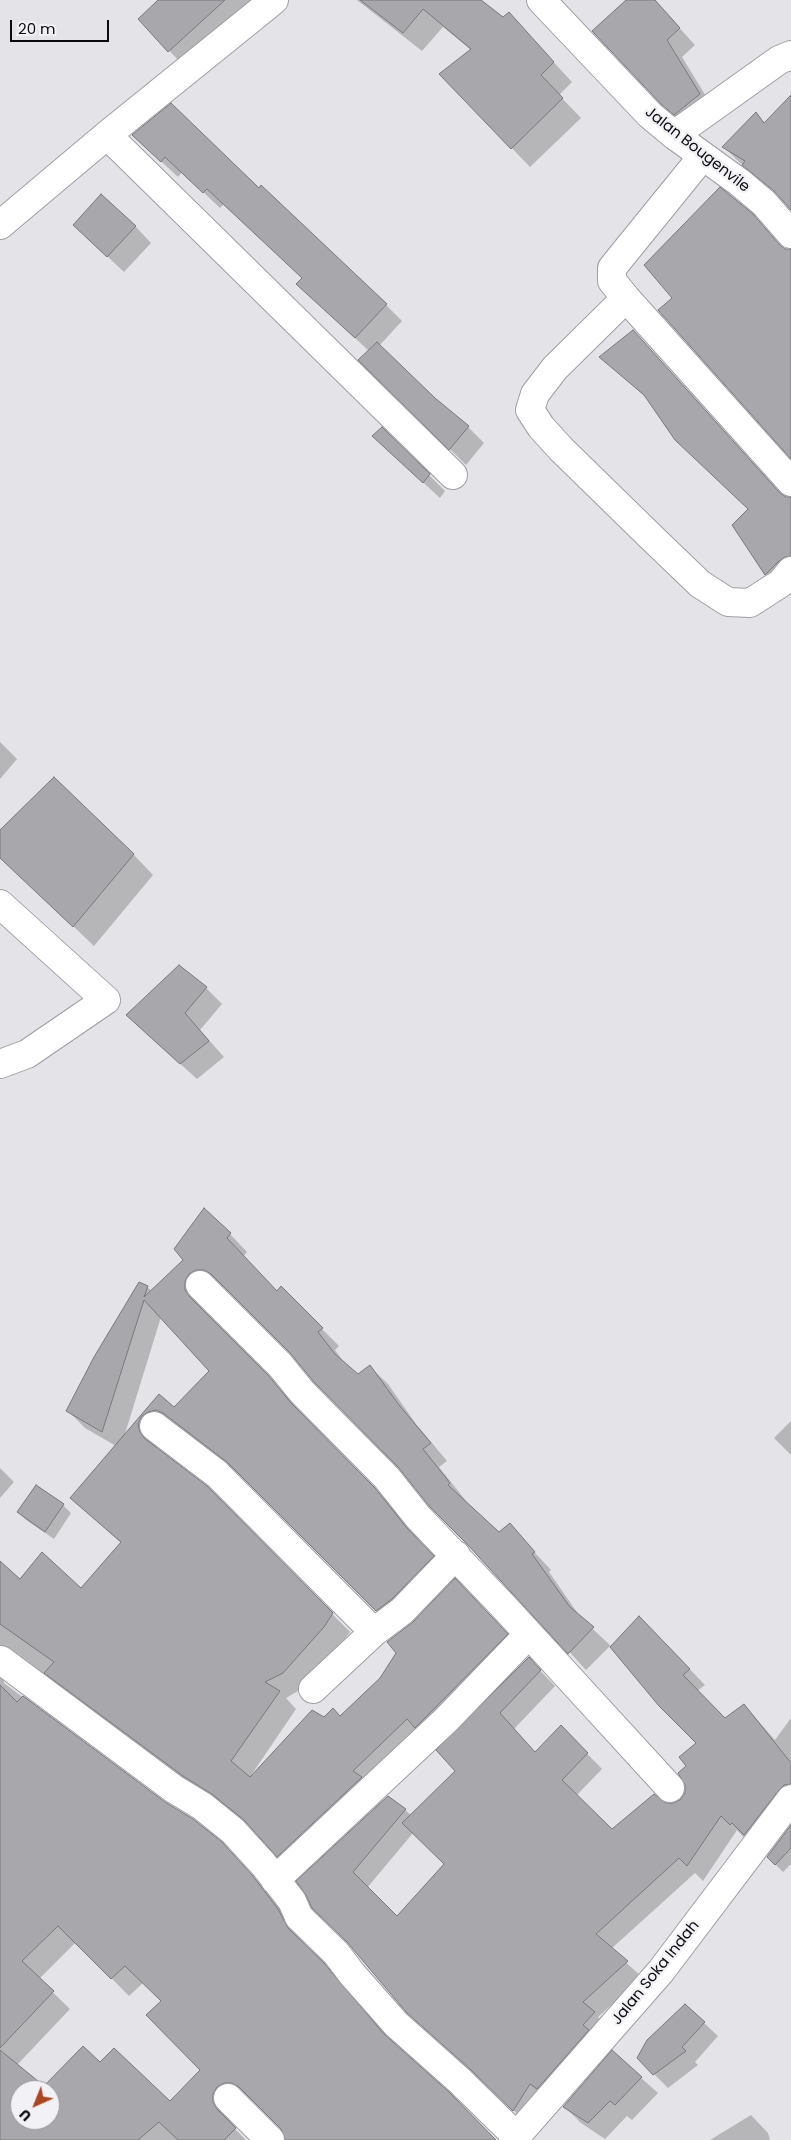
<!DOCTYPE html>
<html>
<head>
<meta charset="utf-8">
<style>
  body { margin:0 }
  #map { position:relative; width:791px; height:2140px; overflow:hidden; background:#e4e4e8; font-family:Poppins,sans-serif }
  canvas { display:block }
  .north { position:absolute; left:10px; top:2080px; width:50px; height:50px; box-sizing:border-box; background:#f1f1f6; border:1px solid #959599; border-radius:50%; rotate:224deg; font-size:14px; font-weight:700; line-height:20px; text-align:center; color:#0b0b0d }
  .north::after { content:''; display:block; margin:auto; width:18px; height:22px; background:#ac4522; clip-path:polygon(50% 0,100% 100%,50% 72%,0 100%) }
  .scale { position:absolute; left:10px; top:20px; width:99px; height:22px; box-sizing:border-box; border:2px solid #0b0b0d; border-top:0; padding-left:6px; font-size:15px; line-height:18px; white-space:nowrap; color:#0b0b0d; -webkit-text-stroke:4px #f1f1f6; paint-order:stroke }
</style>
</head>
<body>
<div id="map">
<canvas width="791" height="2140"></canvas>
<div class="north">U</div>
<div class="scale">20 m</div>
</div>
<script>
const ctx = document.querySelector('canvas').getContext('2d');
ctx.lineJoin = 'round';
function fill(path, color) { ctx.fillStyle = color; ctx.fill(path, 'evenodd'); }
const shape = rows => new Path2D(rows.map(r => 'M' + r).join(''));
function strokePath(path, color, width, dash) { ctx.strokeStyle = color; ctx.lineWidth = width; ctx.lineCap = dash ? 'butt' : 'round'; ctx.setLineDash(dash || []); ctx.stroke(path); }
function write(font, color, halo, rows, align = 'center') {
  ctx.font = font + ' Poppins,sans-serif'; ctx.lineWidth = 4.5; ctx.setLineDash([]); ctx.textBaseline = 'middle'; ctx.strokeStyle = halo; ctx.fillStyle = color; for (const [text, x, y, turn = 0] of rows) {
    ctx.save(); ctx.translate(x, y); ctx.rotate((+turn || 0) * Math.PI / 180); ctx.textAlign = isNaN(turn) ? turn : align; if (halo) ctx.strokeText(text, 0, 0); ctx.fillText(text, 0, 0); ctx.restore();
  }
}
fill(shape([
  [160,0,275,0,191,74,140,19],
  [357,0,479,0,503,19,509,14,572,82,559,95,581,118,530,167,441,74,471,50,443,27,422,51],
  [628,0,654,0,695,45,682,57,715,111,678,120,662,103],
  [791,97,791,199,739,162,724,147,756,114,765,124],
  [150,151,259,190,386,305,402,321,379,346,434,399,468,427,484,443,466,465,360,360,369,351,314,300,303,278,224,204,220,208,182,172,178,177],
  [135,226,151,243,124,272,91,241],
  [633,331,783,496,791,498,791,581,782,590,766,574,749,509,649,400,601,357],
  [382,428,445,491,440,498,390,452],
  [0,742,17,759,0,779],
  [0,832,133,854,153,875,94,946,0,856],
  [179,966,206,988,222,1004,200,1030,224,1057,197,1079,144,1031],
  [230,1234,247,1252,243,1257,278,1292,281,1288,339,1346,335,1350,346,1365,358,1375,370,1367,388,1384,416,1424,447,1461,439,1467,466,1501,465,1502,499,1534,509,1525,551,1570,549,1572,581,1618,612,1647,655,1633,705,1685,697,1691,726,1720,744,1705,775,1740,791,1718,791,1781,774,1794,790,1810,746,1840,737,1830,703,1881,695,1873,611,1949,642,1977,598,2017,609,2028,529,2125,487,2085,424,2028,350,1943,313,1907,405,1810,411,1815,457,1771,529,1659,555,1686,514,1729,536,1753,561,1727,602,1769,576,1796,612,1831,665,1804,674,1804,682,1800,686,1794,688,1766,697,1743,660,1705,610,1646,586,1670,399,1466,292,1353,230,1291,223,1287,214,1287,202,1298,202,1307,206,1315,286,1395,308,1422,393,1507,423,1546,450,1574,394,1628,245,1479,182,1430,155,1443,157,1449,206,1487,350,1632,341,1644,300,1690,286,1698,296,1709,252,1774,253,1775,324,1718,340,1717,472,1598,524,1652,296,1873,257,1832,231,1811,3,1676,4,1683,240,1862,269,1894,296,1928,305,1946,342,1982,395,2045,496,2140,286,2140,282,2128,258,2104,250,2100,241,2100,230,2112,230,2120,234,2128,246,2140,0,2140,0,1563,20,1581,82,1590,121,1543,71,1498,116,1446,85,1428,68,1411,147,1287,152,1291],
  [161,1317,211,1371,174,1409,159,1395,124,1437],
  [413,1833,446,1864,397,1918,367,1888],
  [76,1942,129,1996,143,1983,162,2001,202,2070,170,2102,100,2064,44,2088,17,2065,70,2009,39,1979],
  [20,2090,50,2090,50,2120,20,2120],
  [791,1421,791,1455,774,1438],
  [0,1468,14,1482,0,1498],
  [63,1505,71,1513,54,1539,26,1520,18,1512],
  [791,1827,791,1864,783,1872,768,1857],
  [704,2023,718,2036,695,2062,698,2065,668,2088,638,2058],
  [612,2052,658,2093,632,2120,627,2116,605,2139,581,2123,565,2107],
  [751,2115,768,2133,770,2140,710,2140]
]), '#0003');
const building = shape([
  [158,0,225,0,168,52,138,19,158,0],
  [360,0,481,0,503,17,509,12,554,62,541,75,563,98,511,149,439,74,471,49,423,9,403,33,360,0],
  [626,0,655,0,680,28,667,40,700,94,674,115,661,104,592,31,626,0],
  [791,95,791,210,774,191,742,165,745,161,722,147,756,112,764,123,791,95],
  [171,103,259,188,261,185,387,304,355,338,296,284,302,278,207,189,203,193,165,157,161,162,132,135,171,103],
  [720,187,753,214,779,244,785,249,791,249,791,459,658,310,672,298,644,265,720,187],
  [101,194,136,226,107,257,73,225,101,194],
  [633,330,779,492,786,497,791,497,791,556,785,557,779,561,765,575,732,525,748,509,675,440,644,395,599,357,633,330],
  [377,342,435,398,469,426,449,450,358,360,377,342],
  [382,427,430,474,423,483,372,436,382,427],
  [54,777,134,854,73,927,0,858,0,830,54,777],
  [179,965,207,987,185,1013,209,1041,180,1064,126,1015,179,965],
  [204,1208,231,1233,227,1238,277,1291,281,1286,323,1328,318,1332,335,1354,358,1374,370,1365,399,1405,431,1443,423,1449,450,1483,448,1485,499,1532,510,1523,535,1552,532,1554,570,1607,594,1627,568,1654,467,1544,430,1507,398,1467,314,1382,291,1354,211,1274,204,1270,196,1270,189,1274,185,1281,185,1290,189,1296,268,1375,291,1403,375,1488,406,1527,434,1556,392,1599,376,1611,227,1462,163,1413,156,1410,148,1412,142,1416,138,1424,140,1432,144,1438,207,1486,333,1613,324,1627,283,1673,265,1682,280,1691,231,1761,250,1777,312,1710,324,1717,333,1708,340,1716,380,1678,396,1653,387,1642,413,1622,455,1578,508,1634,415,1728,407,1719,353,1771,362,1777,277,1857,244,1820,212,1794,183,1776,44,1673,54,1662,0,1624,0,1561,20,1579,42,1552,81,1588,121,1542,70,1498,159,1394,174,1407,209,1371,144,1300,102,1432,66,1411,94,1357,139,1282,148,1286,144,1297,183,1260,174,1249,204,1208],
  [36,1485,64,1504,45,1532,17,1512,36,1485],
  [639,1616,690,1669,683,1675,725,1718,744,1704,791,1763,791,1784,784,1785,779,1790,744,1835,732,1823,730,1825,721,1816,687,1866,679,1858,596,1934,628,1961,583,2002,595,2012,583,2025,589,2030,537,2089,530,2084,513,2111,470,2069,407,2013,347,1942,312,1908,306,1895,296,1881,388,1796,406,1809,353,1872,397,1916,444,1864,402,1823,455,1771,436,1750,529,1657,541,1670,500,1713,535,1752,561,1725,588,1753,562,1780,612,1829,654,1794,666,1803,673,1803,680,1800,685,1793,685,1785,678,1773,686,1766,679,1757,696,1743,659,1706,610,1647,639,1616],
  [0,1685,17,1702,23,1696,165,1802,193,1819,222,1842,252,1875,278,1909,288,1928,324,1963,384,2034,449,2092,496,2140,285,2140,281,2129,239,2087,232,2083,224,2083,217,2087,213,2094,213,2102,217,2109,236,2128,224,2140,178,2140,159,2122,138,2140,0,2140,0,2050,44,2086,83,2046,100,2062,114,2048,170,2101,200,2070,146,2015,161,2001,125,1966,111,1979,58,1926,22,1961,54,1991,0,2048,0,1685],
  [20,2090,50,2090,50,2120,20,2120,20,2090],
  [791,1825,791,1848,775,1865,767,1857,791,1825],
  [685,2004,705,2022,682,2047,686,2051,653,2075,637,2058,647,2040,685,2004],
  [612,2050,642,2077,615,2105,610,2101,588,2123,563,2107,612,2050]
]);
fill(building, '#a7a7ac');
strokePath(building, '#78787c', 1);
const minor = shape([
  [541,0,650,115,674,135,739,182,764,203,791,234],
  [107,135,453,475],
  [674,135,779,60,791,55],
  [702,157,612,268,612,281,626,298,791,482],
  [0,225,107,135,274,0],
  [626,298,555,368,535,394,530,410,541,427,561,449,649,535,700,584,728,602,750,603,781,583,791,571],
  [0,904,106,1000,27,1054,0,1064],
  [200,1285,280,1365,302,1392,387,1478,418,1517,506,1609,670,1788],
  [154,1426,217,1474,374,1632],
  [1,1660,174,1789,202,1806,233,1831,264,1865,292,1901,299,1917,336,1953,352,1974,396,2024,460,2081,516,2136],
  [313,1689,374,1632,402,1611,456,1555],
  [275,1880,446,1720,529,1634],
  [228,2098,270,2140],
  [513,2140,661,1971,791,1799]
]);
strokePath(minor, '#9f9fa3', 30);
strokePath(minor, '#fff', 28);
write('15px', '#0b0b0d', '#f1f1f6', [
  ["Jalan Bougenvile",697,150,38],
  ["Jalan Soka Indah",656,1973,-51]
]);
</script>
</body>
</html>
